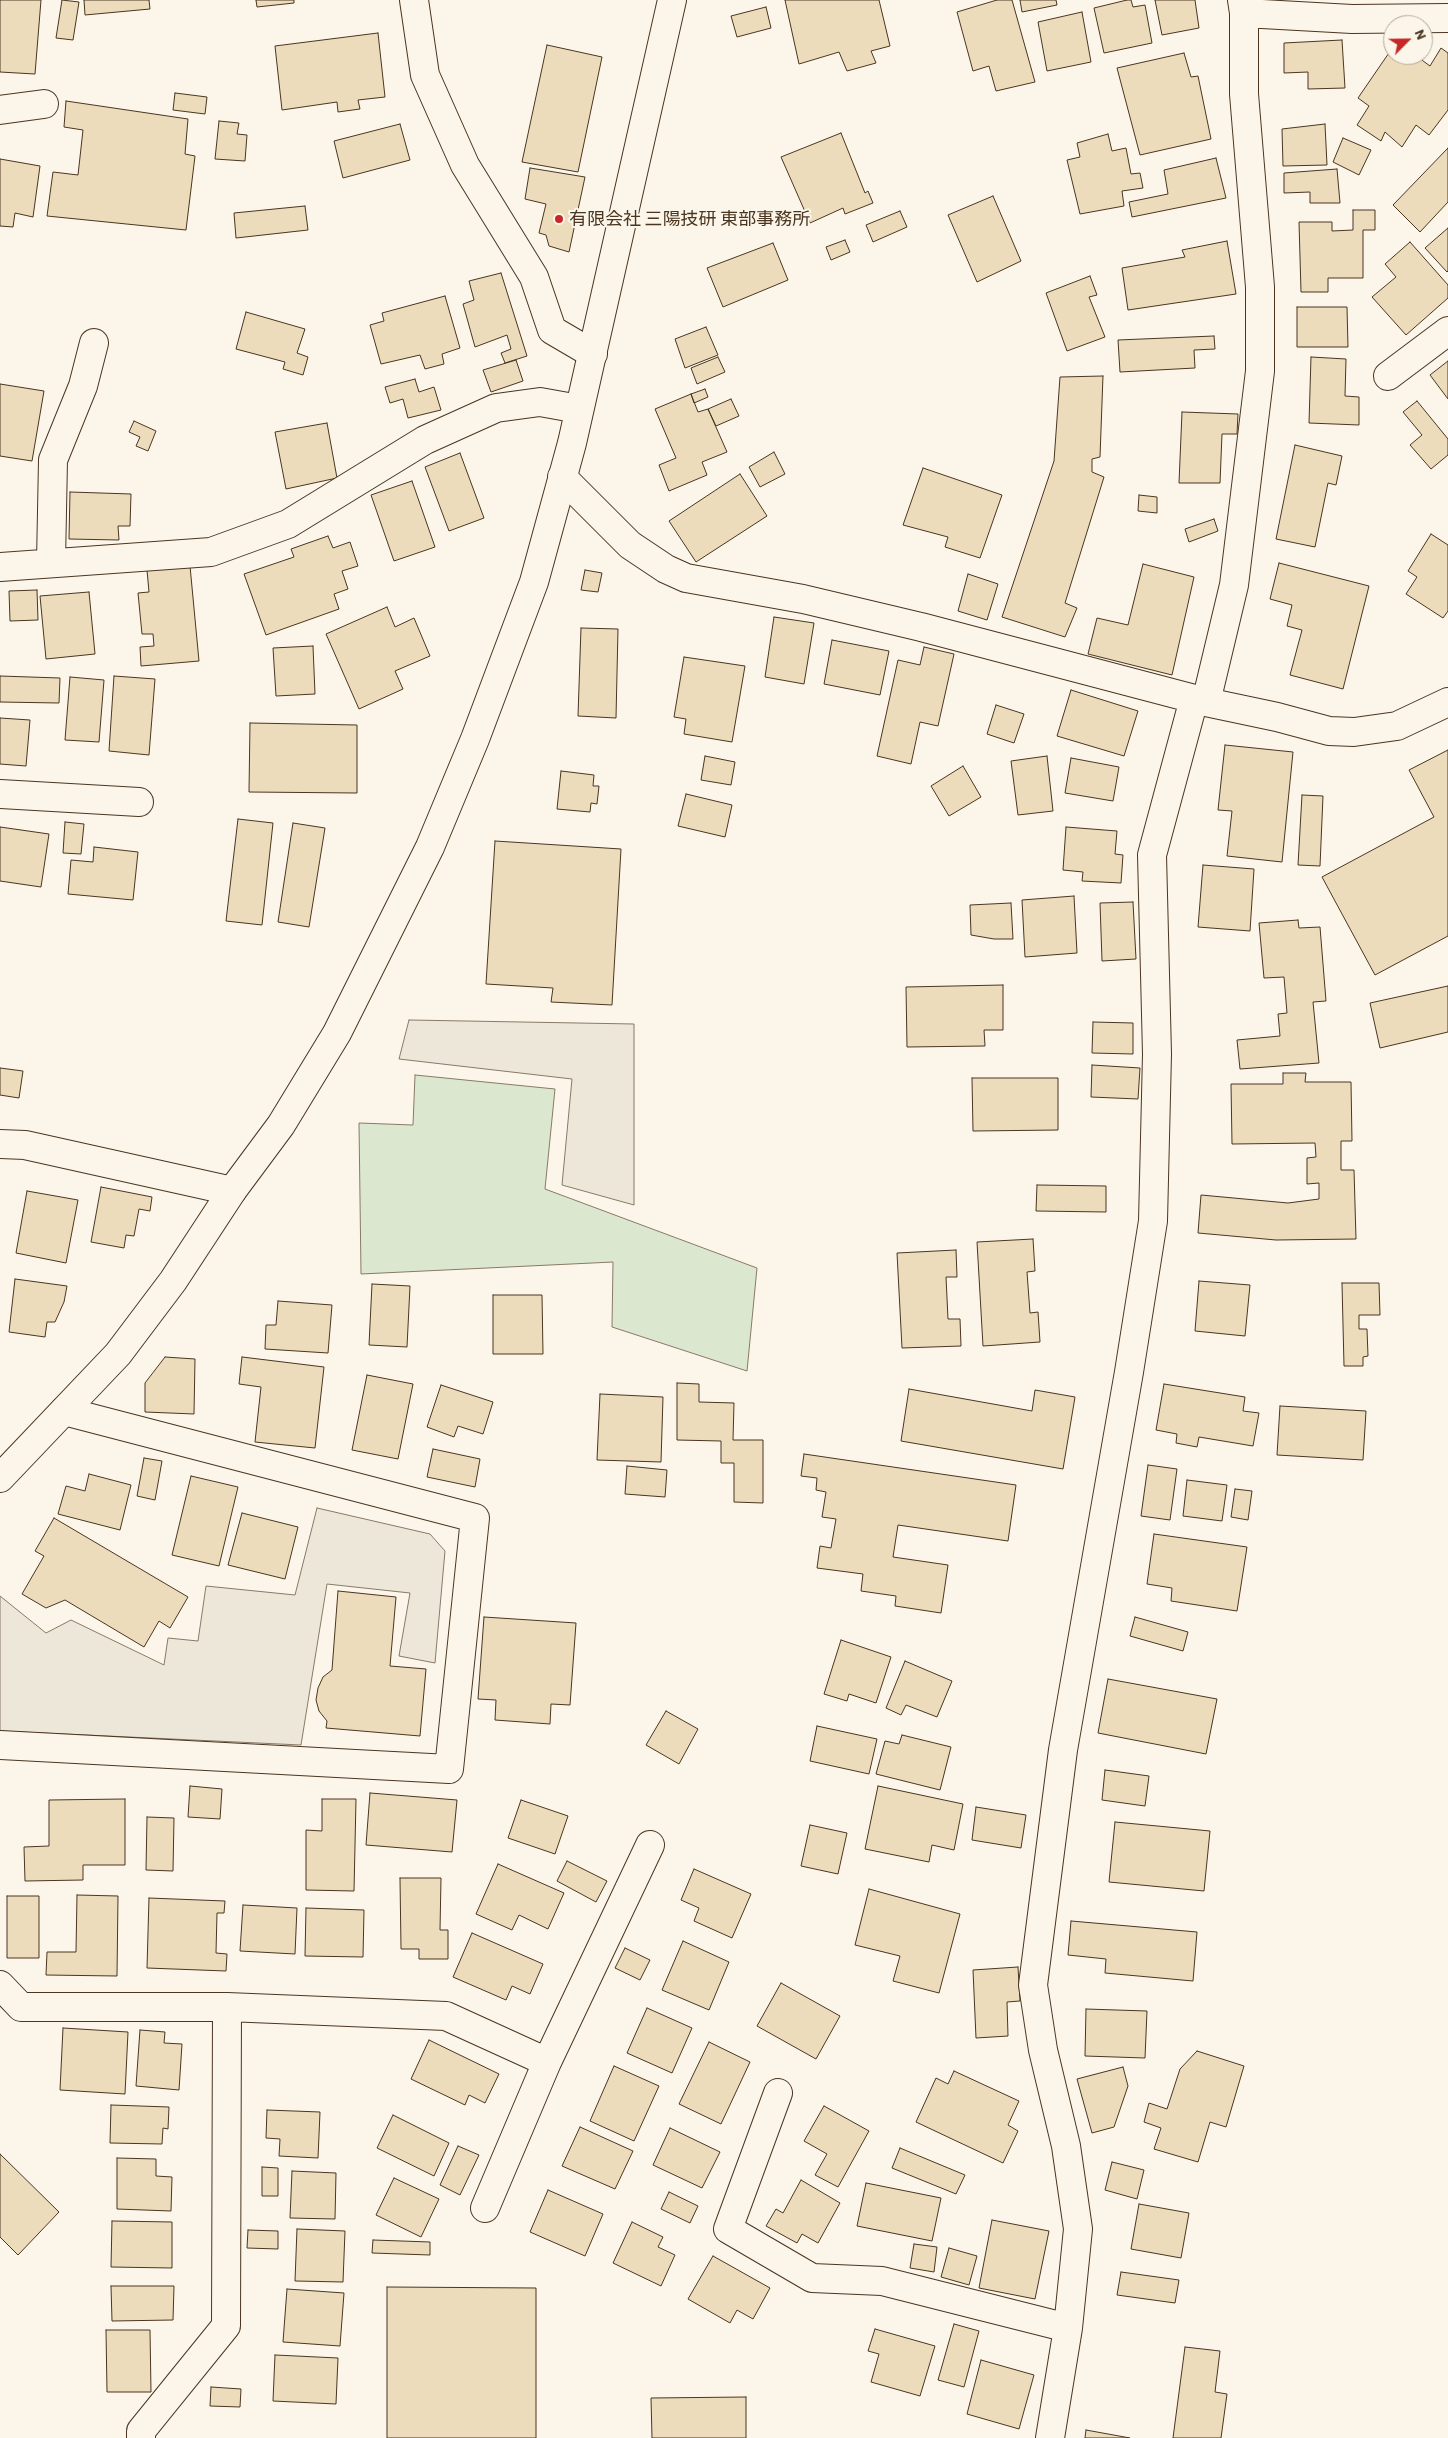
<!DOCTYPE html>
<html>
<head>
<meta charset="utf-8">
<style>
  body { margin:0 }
  #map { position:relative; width:1448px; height:2438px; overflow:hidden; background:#fbf6e9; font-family:Barlow,sans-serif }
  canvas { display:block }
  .north { position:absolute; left:1383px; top:15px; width:50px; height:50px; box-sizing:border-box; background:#fbf6e9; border:1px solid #b4a999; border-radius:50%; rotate:67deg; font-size:14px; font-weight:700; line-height:20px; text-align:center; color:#4a3520 }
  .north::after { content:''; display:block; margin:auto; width:18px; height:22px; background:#c62828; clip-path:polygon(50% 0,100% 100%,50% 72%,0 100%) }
</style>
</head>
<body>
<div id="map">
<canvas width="1448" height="2438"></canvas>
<div class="north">N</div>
</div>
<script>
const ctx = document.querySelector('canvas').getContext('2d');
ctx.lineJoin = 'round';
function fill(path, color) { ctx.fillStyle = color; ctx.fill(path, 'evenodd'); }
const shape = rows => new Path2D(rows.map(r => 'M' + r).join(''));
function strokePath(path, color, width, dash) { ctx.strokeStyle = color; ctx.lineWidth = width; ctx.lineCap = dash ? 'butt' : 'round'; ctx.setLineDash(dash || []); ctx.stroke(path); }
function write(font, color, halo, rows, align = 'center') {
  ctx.font = font + ' Barlow,"Noto Sans JP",sans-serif'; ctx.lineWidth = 4; ctx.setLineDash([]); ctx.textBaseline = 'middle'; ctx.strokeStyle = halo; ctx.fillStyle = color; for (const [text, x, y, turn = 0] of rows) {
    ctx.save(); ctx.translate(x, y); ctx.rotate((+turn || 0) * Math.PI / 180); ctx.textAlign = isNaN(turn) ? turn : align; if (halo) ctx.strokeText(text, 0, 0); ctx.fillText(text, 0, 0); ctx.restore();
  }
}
const green = shape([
  [415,1075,555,1089,545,1189,757,1268,747,1371,612,1327,613,1262,361,1274,359,1123,413,1125,415,1075]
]);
fill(green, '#dce7d0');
strokePath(green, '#887966', 1);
const parking = shape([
  [409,1020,634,1024,634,1205,562,1185,572,1079,399,1059,409,1020],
  [317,1508,430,1534,445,1551,435,1663,399,1656,410,1593,327,1584,301,1745,0,1731,0,1596,46,1633,71,1620,164,1665,168,1638,198,1641,206,1586,295,1595,317,1508]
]);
fill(parking, '#ede7d9');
strokePath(parking, '#887966', 1);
const building = shape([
  [0,0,41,0,35,74,0,72,0,0],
  [62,0,79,2,73,40,56,38,62,0],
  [84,0,149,0,150,9,85,15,84,0],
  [256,0,294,0,294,3,257,7,256,0],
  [785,0,879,0,890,46,871,51,876,63,847,71,839,52,799,64,785,0],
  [997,0,1012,0,1035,82,996,91,989,66,973,71,957,12,997,0],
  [1020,0,1056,0,1057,5,1022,12,1020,0],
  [1127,0,1131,0,1133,7,1145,5,1152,43,1104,53,1094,8,1127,0],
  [1155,0,1195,0,1199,28,1162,35,1155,0],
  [766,7,771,28,737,37,731,16,766,7],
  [1082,12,1091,62,1047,71,1038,22,1082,12],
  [378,33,385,97,358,100,360,109,338,112,337,102,282,110,275,46,378,33],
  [1342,40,1345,88,1308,89,1308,72,1284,73,1284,43,1342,40],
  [547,45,602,57,578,172,522,162,547,45],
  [1393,47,1393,55,1415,55,1430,66,1441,48,1448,53,1448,110,1429,135,1416,125,1402,147,1385,132,1381,141,1357,125,1369,106,1358,98,1393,47],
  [1184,53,1191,77,1198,76,1211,139,1140,155,1117,68,1184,53],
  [175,93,207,97,205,114,173,110,175,93],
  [66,101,188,119,185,154,195,156,186,230,47,216,53,172,78,175,83,130,64,127,66,101],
  [219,121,239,123,237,134,247,135,245,161,215,159,219,121],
  [400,124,410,160,343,178,334,141,400,124],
  [1325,124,1327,165,1283,166,1282,129,1325,124],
  [841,133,865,193,868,191,873,203,845,214,843,208,810,223,781,157,841,133],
  [1108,134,1112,151,1126,148,1131,174,1140,173,1143,188,1122,191,1124,206,1080,214,1067,160,1080,157,1077,143,1108,134],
  [1343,138,1371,150,1359,175,1333,162,1343,138],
  [1448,148,1448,202,1420,232,1393,205,1448,148],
  [1216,158,1226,198,1132,217,1129,202,1168,194,1164,170,1216,158],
  [0,159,40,166,33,217,15,213,13,227,0,226,0,159],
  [530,168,585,177,569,252,549,246,546,235,539,233,546,204,525,199,530,168],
  [1337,169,1340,203,1310,203,1310,192,1284,193,1284,173,1337,169],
  [993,196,1021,261,977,282,948,215,993,196],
  [305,206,308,230,236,238,234,213,305,206],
  [1353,210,1375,210,1375,230,1363,230,1363,278,1328,278,1328,292,1301,292,1299,222,1332,222,1332,231,1353,230,1353,210],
  [900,211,907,227,873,242,866,225,900,211],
  [1448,228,1448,271,1447,272,1425,248,1448,228],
  [845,240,850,252,831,260,826,247,845,240],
  [1227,241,1236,294,1128,310,1122,268,1185,257,1182,250,1227,241],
  [1410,242,1448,285,1448,298,1406,335,1372,297,1396,277,1385,264,1410,242],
  [773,243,788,280,723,307,707,268,773,243],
  [501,273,527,356,505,363,501,353,511,349,507,335,475,347,463,304,474,300,469,281,501,273],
  [1090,276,1097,295,1089,297,1105,337,1067,351,1046,293,1090,276],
  [445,296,460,348,442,354,444,364,425,369,420,355,381,364,370,325,384,321,382,313,445,296],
  [1297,307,1347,307,1348,347,1297,347,1297,307],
  [246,312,305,329,297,353,308,357,303,375,283,369,285,362,236,349,246,312],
  [706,327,718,355,685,368,675,339,706,327],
  [1214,336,1215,349,1194,350,1195,368,1120,372,1118,340,1214,336],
  [718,357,725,372,697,384,691,368,718,357],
  [1311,357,1346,359,1345,396,1359,397,1359,425,1309,423,1311,357],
  [516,360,523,381,491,392,483,370,516,360],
  [1448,361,1448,399,1430,375,1448,361],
  [1103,376,1100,457,1092,459,1092,472,1104,477,1065,603,1077,608,1065,637,1002,617,1054,461,1060,377,1103,376],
  [415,379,419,392,434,387,441,410,408,418,403,399,390,403,385,387,415,379],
  [0,384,44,391,32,461,0,456,0,384],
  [705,389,708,397,694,403,691,394,705,389],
  [691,394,698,412,708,409,727,452,702,462,707,475,669,491,659,465,676,458,655,409,691,394],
  [731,399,739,416,716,426,708,409,731,399],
  [1417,401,1448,439,1448,455,1431,469,1410,445,1422,435,1403,412,1417,401],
  [1182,412,1238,414,1237,434,1222,434,1220,483,1179,483,1182,412],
  [134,421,156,431,148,451,136,446,140,437,129,432,134,421],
  [327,423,337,478,286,489,275,432,327,423],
  [1295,445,1342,456,1336,485,1328,483,1315,547,1276,539,1295,445],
  [774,452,785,474,760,487,749,467,774,452],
  [460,453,484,518,449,531,425,467,460,453],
  [923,468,1002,495,980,558,945,547,948,537,903,525,923,468],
  [740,474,767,516,696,562,669,521,740,474],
  [412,481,435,547,394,561,371,495,412,481],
  [70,492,131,494,130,526,118,526,119,540,69,539,70,492],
  [1139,495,1157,497,1157,513,1138,511,1139,495],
  [1214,519,1218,531,1189,542,1185,529,1214,519],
  [1431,534,1448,545,1448,611,1443,618,1406,594,1417,577,1408,571,1431,534],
  [328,536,333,548,350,542,358,566,342,571,348,589,334,594,339,609,266,635,244,574,294,557,291,549,328,536],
  [1279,563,1369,586,1343,689,1290,675,1302,630,1287,626,1292,605,1270,599,1279,563],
  [1143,564,1194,577,1172,675,1088,654,1097,618,1128,625,1143,564],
  [190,566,199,661,141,666,140,647,154,646,153,634,142,634,138,593,149,592,147,570,190,566],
  [585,570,602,573,598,592,581,590,585,570],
  [968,574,998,584,987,620,958,611,968,574],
  [37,590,38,620,10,621,9,591,37,590],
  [89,592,95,654,46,659,40,596,89,592],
  [387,607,395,627,414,618,430,656,395,671,403,689,359,709,326,634,387,607],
  [774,617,814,623,804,684,765,677,774,617],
  [581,628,618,629,616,718,578,716,581,628],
  [832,640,889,651,880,695,824,684,832,640],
  [313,646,315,694,276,696,273,648,313,646],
  [924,647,954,654,938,726,920,722,911,764,877,756,898,660,920,665,924,647],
  [684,657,745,666,732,742,684,734,686,719,674,717,684,657],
  [0,676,60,678,59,703,0,702,0,676],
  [114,676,155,679,149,755,109,751,114,676],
  [70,677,104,680,99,742,65,740,70,677],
  [1071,690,1138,711,1124,756,1057,736,1071,690],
  [996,705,1024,714,1014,743,987,734,996,705],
  [0,718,30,720,26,766,0,764,0,718],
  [250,723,357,725,357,793,249,792,250,723],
  [1225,745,1293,752,1282,862,1227,856,1232,811,1218,810,1225,745],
  [1448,750,1448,936,1375,975,1322,877,1434,817,1409,770,1448,750],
  [705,756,735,762,731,785,701,780,705,756],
  [1047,756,1053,811,1018,815,1011,761,1047,756],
  [1071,758,1119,767,1113,801,1065,793,1071,758],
  [963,766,981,797,949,816,931,786,963,766],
  [561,771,594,775,593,786,599,786,597,804,591,803,590,812,557,809,561,771],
  [686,794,732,805,725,837,678,826,686,794],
  [1302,795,1323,796,1320,866,1298,865,1302,795],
  [238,819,273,823,262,925,226,921,238,819],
  [65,822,84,824,81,854,63,853,65,822],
  [293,823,325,828,309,927,278,922,293,823],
  [0,827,49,834,41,887,0,881,0,827],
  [1066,827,1117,831,1115,854,1123,855,1121,883,1082,881,1083,872,1063,870,1066,827],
  [495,841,621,849,612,1005,551,1002,553,988,486,984,495,841],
  [94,847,138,852,133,900,68,894,71,860,93,862,94,847],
  [1203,865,1254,869,1250,931,1198,927,1203,865],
  [1074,896,1077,953,1025,957,1022,900,1074,896],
  [1133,902,1136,959,1102,961,1100,903,1133,902],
  [1011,903,1013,939,994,939,971,935,970,905,1011,903],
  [1298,920,1299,928,1320,927,1326,1001,1313,1002,1319,1063,1240,1069,1237,1040,1280,1036,1278,1014,1287,1013,1284,977,1264,978,1259,923,1298,920],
  [1003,985,1003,1030,984,1030,985,1046,907,1047,906,987,1003,985],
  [1448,986,1448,1032,1380,1048,1370,1003,1448,986],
  [1093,1022,1133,1023,1133,1054,1092,1053,1093,1022],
  [1092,1065,1140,1068,1138,1099,1091,1097,1092,1065],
  [0,1068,23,1071,19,1098,0,1095,0,1068],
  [1283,1073,1306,1073,1305,1082,1351,1082,1352,1141,1341,1141,1341,1170,1354,1170,1356,1239,1276,1240,1198,1233,1201,1195,1288,1203,1319,1199,1319,1183,1307,1184,1307,1158,1316,1157,1315,1143,1232,1144,1231,1084,1283,1084,1283,1073],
  [972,1078,1058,1078,1058,1130,973,1131,972,1078],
  [1037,1185,1106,1186,1106,1212,1036,1211,1037,1185],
  [101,1187,152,1197,150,1211,139,1209,134,1236,126,1235,124,1248,91,1242,101,1187],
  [27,1191,78,1200,66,1263,16,1253,27,1191],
  [1033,1239,1035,1271,1027,1272,1030,1313,1038,1312,1040,1342,983,1346,977,1242,1033,1239],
  [956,1250,957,1277,946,1277,948,1319,960,1319,961,1346,902,1348,897,1253,956,1250],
  [15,1279,67,1286,64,1302,55,1322,47,1322,45,1337,9,1332,15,1279],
  [1199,1281,1250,1285,1245,1336,1195,1331,1199,1281],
  [1342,1283,1379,1283,1380,1315,1359,1315,1359,1329,1367,1329,1368,1356,1363,1357,1363,1366,1344,1366,1342,1283],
  [372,1284,410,1286,407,1347,369,1345,372,1284],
  [493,1295,542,1295,543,1354,493,1354,493,1295],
  [278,1301,332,1305,328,1353,265,1349,266,1325,276,1325,278,1301],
  [165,1357,195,1359,194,1414,145,1412,145,1383,165,1357],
  [242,1357,324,1367,315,1448,255,1442,261,1387,239,1384,242,1357],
  [367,1375,413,1384,398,1459,352,1450,367,1375],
  [677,1383,699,1384,699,1402,734,1403,733,1440,763,1440,763,1503,734,1502,734,1463,721,1463,721,1441,677,1440,677,1383],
  [1164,1384,1245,1397,1243,1411,1259,1413,1253,1446,1199,1437,1197,1447,1176,1443,1177,1434,1156,1430,1164,1384],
  [441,1385,493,1402,483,1434,458,1426,454,1437,427,1427,441,1385],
  [909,1389,1032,1411,1035,1390,1075,1397,1063,1469,901,1441,909,1389],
  [600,1394,663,1397,661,1462,597,1460,600,1394],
  [1280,1406,1366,1411,1363,1460,1277,1455,1280,1406],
  [433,1449,480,1459,475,1487,427,1477,433,1449],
  [804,1454,1016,1485,1008,1541,898,1525,893,1557,948,1565,941,1613,895,1606,896,1596,861,1591,863,1574,817,1568,820,1546,831,1548,836,1519,822,1517,826,1492,816,1490,817,1478,801,1476,804,1454],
  [144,1458,162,1461,155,1500,137,1496,144,1458],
  [1148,1465,1177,1469,1170,1520,1141,1516,1148,1465],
  [627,1466,667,1470,665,1497,625,1494,627,1466],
  [89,1474,131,1485,120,1530,58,1514,66,1486,85,1491,89,1474],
  [191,1476,238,1487,219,1566,172,1555,191,1476],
  [1187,1480,1227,1485,1222,1521,1183,1516,1187,1480],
  [1235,1489,1252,1491,1248,1520,1231,1517,1235,1489],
  [242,1513,298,1527,285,1579,228,1565,242,1513],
  [54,1518,188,1597,170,1628,159,1621,144,1647,65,1600,46,1608,22,1594,44,1556,35,1551,54,1518],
  [1154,1534,1247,1547,1237,1611,1171,1601,1172,1588,1147,1584,1154,1534],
  [338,1591,396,1597,390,1666,426,1669,420,1736,326,1728,327,1721,319,1711,316,1700,318,1688,323,1677,332,1670,338,1591],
  [484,1617,576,1623,570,1705,551,1704,550,1724,495,1720,496,1700,478,1699,484,1617],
  [1135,1617,1188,1632,1183,1651,1130,1636,1135,1617],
  [841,1640,891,1657,876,1703,849,1694,847,1701,824,1694,841,1640],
  [905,1661,952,1681,937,1717,906,1705,901,1715,886,1708,905,1661],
  [1108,1679,1217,1699,1206,1754,1098,1733,1108,1679],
  [666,1711,698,1729,679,1764,646,1745,666,1711],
  [817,1726,877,1739,869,1774,810,1761,817,1726],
  [902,1735,951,1747,940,1790,876,1774,885,1741,899,1744,902,1735],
  [1105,1770,1149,1776,1145,1806,1102,1800,1105,1770],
  [190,1786,222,1789,220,1819,188,1817,190,1786],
  [878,1786,963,1804,954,1850,932,1845,929,1862,865,1849,878,1786],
  [370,1793,457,1800,452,1852,366,1845,370,1793],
  [125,1799,125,1865,83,1865,83,1880,25,1881,24,1847,49,1846,49,1800,125,1799],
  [322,1799,356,1799,354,1891,306,1890,306,1830,322,1831,322,1799],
  [521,1800,568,1816,555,1854,508,1838,521,1800],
  [976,1807,1026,1815,1021,1848,972,1840,976,1807],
  [147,1817,174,1818,173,1871,146,1870,147,1817],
  [1115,1822,1210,1831,1204,1891,1109,1882,1115,1822],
  [810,1825,847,1833,838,1874,801,1866,810,1825],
  [567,1861,607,1881,596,1902,557,1881,567,1861],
  [498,1864,564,1893,548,1929,519,1915,512,1930,476,1914,498,1864],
  [694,1869,751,1894,732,1938,694,1921,699,1908,681,1900,694,1869],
  [400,1878,441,1878,440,1930,448,1930,448,1959,419,1959,419,1949,401,1949,400,1878],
  [869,1889,960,1914,939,1993,893,1981,900,1956,855,1945,869,1889],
  [77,1895,118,1896,117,1976,46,1975,47,1952,76,1952,77,1895],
  [7,1896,39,1896,39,1958,7,1958,7,1896],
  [149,1898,225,1901,224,1913,217,1913,216,1953,227,1954,226,1971,147,1968,149,1898],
  [243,1905,297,1908,295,1954,240,1951,243,1905],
  [306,1908,364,1910,363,1957,305,1956,306,1908],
  [1071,1921,1197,1932,1193,1981,1105,1973,1106,1959,1068,1955,1071,1921],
  [472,1933,543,1964,530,1994,512,1986,506,2000,453,1977,472,1933],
  [683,1941,729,1962,709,2010,662,1990,683,1941],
  [625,1948,650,1960,640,1980,615,1968,625,1948],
  [1018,1967,1020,2001,1007,2002,1008,2036,976,2038,973,1970,1018,1967],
  [781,1983,840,2016,816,2059,757,2026,781,1983],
  [647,2008,692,2028,672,2073,627,2053,647,2008],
  [1086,2009,1147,2011,1145,2058,1085,2056,1086,2009],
  [63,2028,128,2032,125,2094,60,2090,63,2028],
  [140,2030,165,2032,164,2043,182,2044,179,2090,136,2086,140,2030],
  [429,2040,499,2074,485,2103,469,2095,465,2105,411,2079,429,2040],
  [709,2042,750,2062,721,2124,679,2104,709,2042],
  [1197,2051,1244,2066,1226,2127,1210,2122,1198,2162,1154,2149,1161,2128,1144,2122,1149,2103,1167,2109,1180,2069,1197,2051],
  [614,2066,659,2086,634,2141,590,2121,614,2066],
  [1123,2067,1128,2086,1114,2127,1092,2133,1077,2079,1123,2067],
  [954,2071,1019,2101,1008,2125,1018,2131,1003,2163,916,2122,936,2078,948,2084,954,2071],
  [111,2105,169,2107,168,2129,163,2128,162,2144,110,2143,111,2105],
  [824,2106,869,2131,838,2187,815,2175,827,2154,804,2141,824,2106],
  [267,2110,320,2112,318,2158,279,2156,280,2139,266,2138,267,2110],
  [393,2115,449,2143,434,2176,377,2148,393,2115],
  [580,2127,633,2151,615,2189,562,2166,580,2127],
  [670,2128,720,2152,702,2188,653,2165,670,2128],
  [458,2146,479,2155,460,2195,440,2185,458,2146],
  [900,2148,965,2175,956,2194,892,2168,900,2148],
  [0,2154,59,2212,18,2255,0,2237,0,2154],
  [117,2158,156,2159,156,2176,172,2177,171,2211,117,2209,117,2158],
  [1112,2162,1144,2170,1137,2199,1105,2190,1112,2162],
  [262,2167,278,2168,278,2196,262,2196,262,2167],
  [292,2171,336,2173,335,2219,290,2218,292,2171],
  [394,2178,439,2199,421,2237,376,2215,394,2178],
  [801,2180,840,2203,818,2243,802,2234,797,2243,766,2226,776,2209,783,2213,801,2180],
  [866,2183,941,2198,932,2241,857,2226,866,2183],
  [548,2190,603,2214,585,2256,530,2232,548,2190],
  [669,2192,698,2206,690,2223,661,2209,669,2192],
  [1139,2204,1189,2213,1181,2258,1131,2249,1139,2204],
  [992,2220,1049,2231,1035,2299,979,2288,992,2220],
  [112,2221,172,2222,172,2268,111,2267,112,2221],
  [632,2222,663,2237,658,2247,675,2255,661,2286,613,2263,632,2222],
  [297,2229,345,2231,343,2282,295,2281,297,2229],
  [248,2230,278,2231,278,2249,247,2248,248,2230],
  [373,2240,430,2242,430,2255,372,2253,373,2240],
  [914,2244,937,2247,934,2272,910,2268,914,2244],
  [949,2248,977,2256,969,2285,941,2277,949,2248],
  [713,2256,770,2288,753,2319,737,2310,730,2323,688,2299,713,2256],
  [1121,2272,1179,2280,1175,2303,1117,2295,1121,2272],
  [111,2286,174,2286,173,2320,112,2321,111,2286],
  [387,2287,536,2288,536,2438,387,2438,387,2287],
  [287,2289,344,2293,340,2346,283,2342,287,2289],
  [954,2324,979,2331,964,2387,938,2380,954,2324],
  [875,2329,935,2346,920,2396,871,2382,879,2354,868,2351,875,2329],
  [106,2330,150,2330,151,2392,107,2392,106,2330],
  [1185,2347,1220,2351,1215,2392,1227,2394,1221,2438,1173,2438,1185,2347],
  [275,2355,338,2358,336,2404,273,2401,275,2355],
  [981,2360,1034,2375,1019,2429,967,2414,981,2360],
  [211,2387,241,2389,240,2407,210,2406,211,2387],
  [746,2397,746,2438,652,2438,651,2398,746,2397],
  [1086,2430,1130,2438,1085,2438,1086,2430]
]);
fill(building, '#ecdcbc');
strokePath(building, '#4a3520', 1);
const minor = shape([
  [414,0,425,75,465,165,534,277,552,330,593,354],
  [1244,13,1352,19,1448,18],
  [0,110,44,104],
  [1388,376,1448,331],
  [562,477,630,545,666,569,686,578,803,599,921,627,1206,702,1277,717,1329,731,1354,732,1397,726,1448,702],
  [51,562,53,460,83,386,94,343],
  [0,567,211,552,288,524,425,440,496,408,540,402,579,409],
  [1206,702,1234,585,1260,371,1260,287,1244,94,1244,13,1242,0],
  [0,794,139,802],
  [0,1144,25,1145,232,1191],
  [0,1745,449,1769,475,1518,64,1411],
  [0,1985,21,2007,227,2007,446,2016,547,2062],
  [778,2093,728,2229,812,2278,882,2281,1068,2328],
  [485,2208,547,2062,650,1845],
  [141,2438,141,2431,226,2326,227,2007],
  [1050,2438,1068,2328,1078,2229,1066,2146,1043,2050,1033,1985,1063,1750,1129,1372,1153,1221,1157,1054,1152,855,1194,699]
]);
const tertiary = shape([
  [0,1478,118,1354,173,1281,232,1191,281,1125,337,1033,430,847,475,739,534,582,572,443,672,0]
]);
strokePath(minor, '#4a3520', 30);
strokePath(tertiary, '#4a3520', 30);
strokePath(minor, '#fbf6e9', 28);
strokePath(tertiary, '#fbf6e9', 28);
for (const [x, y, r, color] of [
  [559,219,5,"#c62828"]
]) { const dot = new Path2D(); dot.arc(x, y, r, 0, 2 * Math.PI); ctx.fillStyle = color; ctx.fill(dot); strokePath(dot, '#fbf6e9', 2); }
write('18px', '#4a3520', '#fbf6e9', [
  ["有限会社 三陽技研 東部事務所",569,219]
], 'left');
</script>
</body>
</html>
